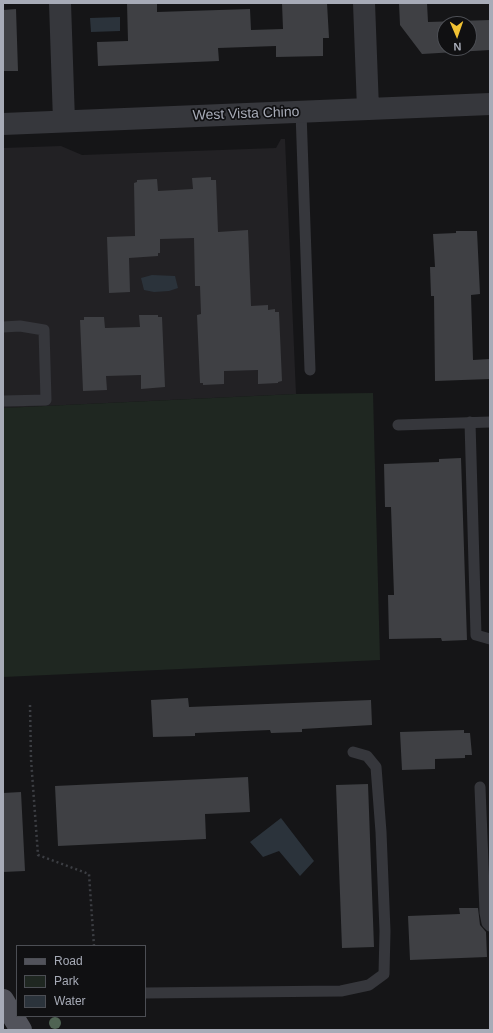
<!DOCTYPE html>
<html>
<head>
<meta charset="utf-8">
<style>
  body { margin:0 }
  #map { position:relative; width:493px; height:1033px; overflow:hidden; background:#151517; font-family:Helvetica,sans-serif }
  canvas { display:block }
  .frame { position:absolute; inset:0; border:4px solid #a7abb7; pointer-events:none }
  .legend { position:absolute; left:16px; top:945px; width:130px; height:72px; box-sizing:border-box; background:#101012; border:1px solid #4c4e54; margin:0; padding:5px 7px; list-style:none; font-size:12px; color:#a7abb7 }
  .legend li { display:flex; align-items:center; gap:8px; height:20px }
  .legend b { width:20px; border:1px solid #4c4e54 }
  .north { position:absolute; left:437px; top:16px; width:40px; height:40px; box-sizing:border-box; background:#101012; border:1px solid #4c4e54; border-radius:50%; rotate:178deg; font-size:11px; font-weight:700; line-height:16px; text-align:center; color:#a7abb7 }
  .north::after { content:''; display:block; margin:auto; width:14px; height:18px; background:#f1c233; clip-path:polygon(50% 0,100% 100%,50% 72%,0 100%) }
</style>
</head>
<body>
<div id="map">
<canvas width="493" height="1033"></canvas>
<div class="frame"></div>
<ul class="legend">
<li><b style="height:5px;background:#52535b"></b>Road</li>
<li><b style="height:11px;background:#1f2721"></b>Park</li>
<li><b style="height:11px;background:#2b333b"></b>Water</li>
</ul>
<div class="north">N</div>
</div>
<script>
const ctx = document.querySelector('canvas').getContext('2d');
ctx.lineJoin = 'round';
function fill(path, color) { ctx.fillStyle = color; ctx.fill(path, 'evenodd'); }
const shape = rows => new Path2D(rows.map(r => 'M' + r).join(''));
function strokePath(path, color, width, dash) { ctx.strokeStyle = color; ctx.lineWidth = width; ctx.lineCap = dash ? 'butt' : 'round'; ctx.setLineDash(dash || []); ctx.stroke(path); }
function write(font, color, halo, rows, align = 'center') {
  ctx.font = font + ' Helvetica,sans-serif'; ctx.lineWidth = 3.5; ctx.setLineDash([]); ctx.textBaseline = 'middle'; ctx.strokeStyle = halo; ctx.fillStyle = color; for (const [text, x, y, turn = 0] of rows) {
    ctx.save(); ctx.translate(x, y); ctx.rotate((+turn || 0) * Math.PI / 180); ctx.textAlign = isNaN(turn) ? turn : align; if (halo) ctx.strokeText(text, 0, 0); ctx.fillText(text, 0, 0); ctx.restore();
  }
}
fill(shape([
  [281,139,285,139,296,394,3,408,3,148,61,146,82,155,276,148]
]), '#222124');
fill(shape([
  [373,393,380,660,3,677,3,408,296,394]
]), '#1f2721');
fill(shape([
  [120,17,120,31,91,32,90,18],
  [152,275,175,276,178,288,169,291,154,292,144,290,141,278],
  [281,818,314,861,300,876,279,851,263,857,250,842]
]), '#2b333b');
fill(shape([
  [127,3,157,3,157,12,250,9,251,30,283,29,282,3,327,3,329,38,323,38,323,56,276,57,276,46,218,48,219,61,98,66,97,42,128,41],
  [399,3,427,3,428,22,490,20,490,50,422,54,400,25],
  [445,24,469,24,469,48,445,48],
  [16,9,18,71,3,71,3,10],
  [211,177,211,180,216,180,218,232,248,230,251,306,268,305,268,310,275,309,275,312,279,312,282,381,278,382,278,383,258,384,258,370,224,371,224,384,203,385,203,383,200,383,197,315,201,314,200,286,195,286,194,238,160,239,160,253,158,253,158,256,129,258,130,292,109,293,107,237,135,236,134,183,137,182,137,180,157,179,158,191,193,189,192,178],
  [456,231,477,231,480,294,471,295,473,360,490,359,490,379,435,381,434,296,431,296,430,267,435,267,433,234,456,233],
  [139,315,158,315,158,317,162,317,165,387,141,389,141,375,106,376,107,390,83,391,80,320,84,320,84,317,104,317,105,328,140,327],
  [461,458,467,640,442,641,441,638,389,639,388,595,394,595,391,507,385,507,384,464,439,462,439,459],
  [188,698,189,707,371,700,372,725,302,729,302,732,271,733,270,730,195,733,195,736,153,737,151,700],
  [464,730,464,733,470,733,472,755,465,755,465,758,435,759,435,769,402,770,400,732],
  [248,777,250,812,205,814,206,839,58,846,55,786],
  [368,784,374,947,342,948,336,785],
  [21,792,25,871,3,872,3,793],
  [459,908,478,908,480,925,486,932,487,957,410,960,408,916,460,914]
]), '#3f4044');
strokePath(shape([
  [30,705,31,759,38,855,89,874,94,946]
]), '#3c3e43', 2.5, [2, 3]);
strokePath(shape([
  [301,112,310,370],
  [3,327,20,326,44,330,46,400,3,401],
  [470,422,476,635,490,639],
  [398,425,490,422],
  [480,787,485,913,487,923,490,926],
  [145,993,341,991,369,985,384,974,385,931,381,832,376,767,367,756,353,752]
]), '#36373c', 11);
strokePath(shape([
  [60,3,64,121],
  [364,3,368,109],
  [3,124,490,104]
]), '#36373c', 22);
strokePath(shape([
  [3,1000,21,1030]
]), '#52535b', 22);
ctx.fillStyle = '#4f6353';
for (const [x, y] of [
  [55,1023]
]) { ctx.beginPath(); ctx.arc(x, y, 6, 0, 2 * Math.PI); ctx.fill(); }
write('14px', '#a7abb7', '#101012', [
  ["West Vista Chino",246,114,-2]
]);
</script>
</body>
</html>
